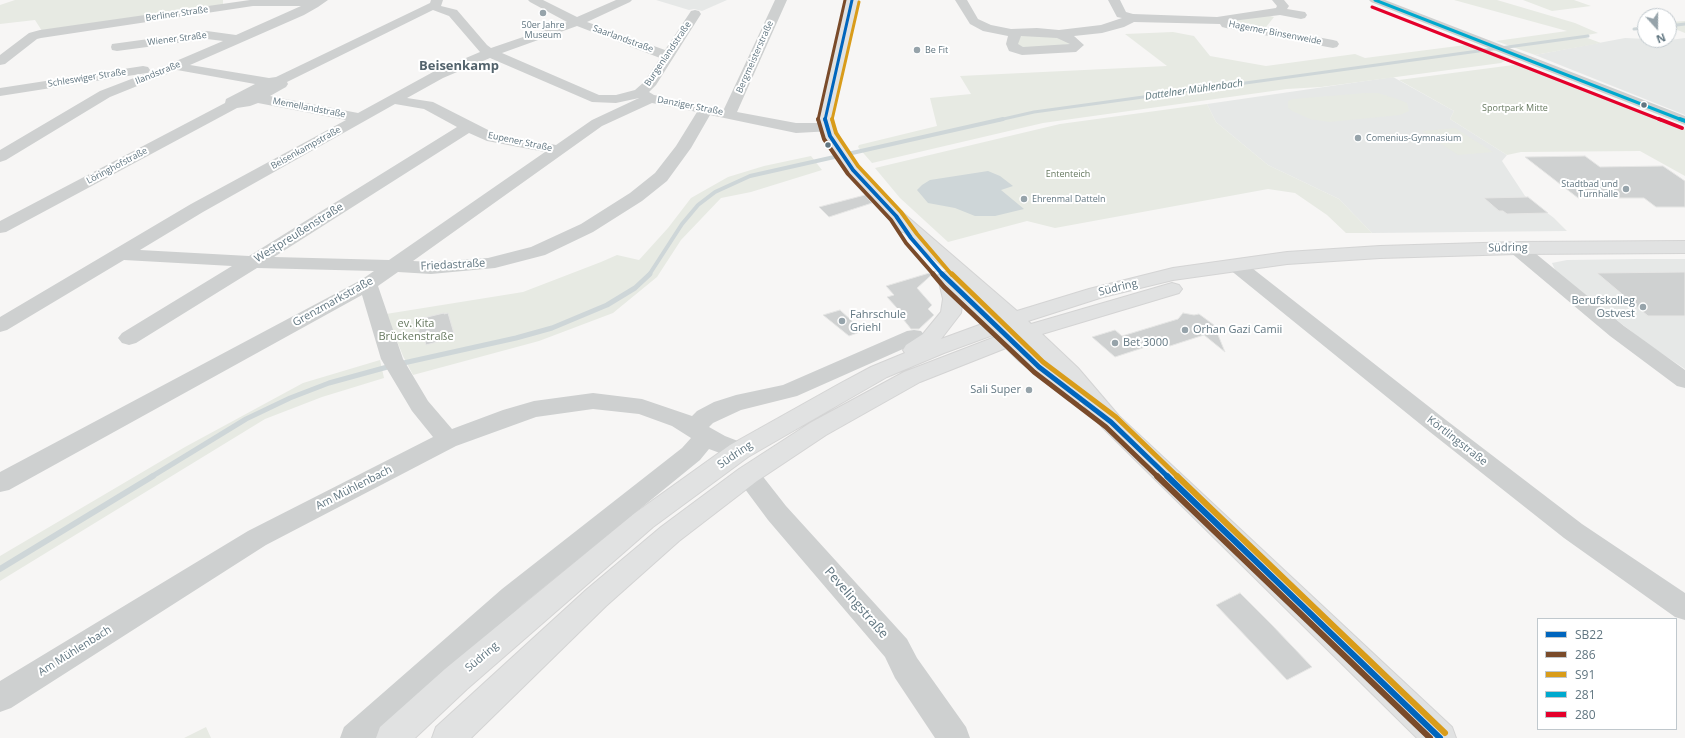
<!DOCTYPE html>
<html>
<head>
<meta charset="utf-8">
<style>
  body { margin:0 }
  #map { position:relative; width:1685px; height:738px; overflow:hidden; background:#f7f6f5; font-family:"Open Sans",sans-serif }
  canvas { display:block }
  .legend { position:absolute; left:1537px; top:618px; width:140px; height:112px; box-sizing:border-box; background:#fff; border:1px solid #c0c8cd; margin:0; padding:5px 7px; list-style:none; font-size:12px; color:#617681 }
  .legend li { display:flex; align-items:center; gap:8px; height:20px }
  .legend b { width:20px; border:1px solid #c0c8cd }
  .north { position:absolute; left:1637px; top:8px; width:40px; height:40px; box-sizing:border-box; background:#fff; border:1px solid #c0c8cd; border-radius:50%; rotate:159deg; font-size:11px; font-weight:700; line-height:16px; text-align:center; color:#617681 }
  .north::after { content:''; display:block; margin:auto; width:14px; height:18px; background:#96a3aa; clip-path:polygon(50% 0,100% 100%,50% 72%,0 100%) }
</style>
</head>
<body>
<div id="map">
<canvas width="1685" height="738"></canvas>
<ul class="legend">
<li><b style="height:5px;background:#0065bd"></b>SB22</li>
<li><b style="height:5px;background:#7a4b2a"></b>286</li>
<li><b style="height:5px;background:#d99c1a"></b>S91</li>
<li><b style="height:5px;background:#00a9ce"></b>281</li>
<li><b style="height:5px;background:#e4002b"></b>280</li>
</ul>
<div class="north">N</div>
</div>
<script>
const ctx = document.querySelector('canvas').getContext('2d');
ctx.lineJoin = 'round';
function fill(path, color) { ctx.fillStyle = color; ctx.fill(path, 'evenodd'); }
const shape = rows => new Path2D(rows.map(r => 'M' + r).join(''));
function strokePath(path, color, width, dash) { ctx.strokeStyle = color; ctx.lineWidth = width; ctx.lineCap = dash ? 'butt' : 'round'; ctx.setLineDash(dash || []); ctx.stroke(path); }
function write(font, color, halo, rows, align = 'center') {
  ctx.font = font + ' "Open Sans",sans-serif'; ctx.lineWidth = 4; ctx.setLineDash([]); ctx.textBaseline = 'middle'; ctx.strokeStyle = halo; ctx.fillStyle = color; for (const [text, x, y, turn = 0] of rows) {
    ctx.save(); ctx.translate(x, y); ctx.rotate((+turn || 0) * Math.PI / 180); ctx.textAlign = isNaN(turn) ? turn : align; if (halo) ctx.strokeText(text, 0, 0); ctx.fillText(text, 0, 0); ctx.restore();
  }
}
fill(shape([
  [656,0,727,0,702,11,694,9,689,10],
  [1625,38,1670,40,1685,38,1685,115,1535,55],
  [1393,77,1454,111,1450,119,1507,155,1502,161,1525,196,1554,218,1567,231,1372,233,1339,199,1268,165,1216,122,1207,104],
  [1637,259,1685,259,1685,369,1646,343,1556,272,1552,263,1567,260]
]), '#e6e8e7');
fill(shape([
  [15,0,223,0,223,7,42,31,35,20,0,24,0,5],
  [1454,0,1497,0,1575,23,1598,33,1582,36,1601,43,1535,55,1496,41,1567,31],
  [1523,0,1574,0,1591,6,1552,11],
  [1266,15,1274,17,1263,31,1228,21],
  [1685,21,1685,33,1675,29,1669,30,1669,22],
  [1173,32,1194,36,1210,56,1266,66,1355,54,1365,58,1473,44,1510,58,1501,63,1321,87,1287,89,1043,123,872,163,858,147,859,145,937,126,930,98,971,94,960,76,1167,66,1125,34],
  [1036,33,1067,40,1072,44,1028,49,1016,45,1020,36],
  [1521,64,1685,129,1685,176,1640,151,1521,152,1507,155,1450,119,1454,111,1399,80],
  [1366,93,1378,93,1397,99,1407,103,1409,111,1400,115,1329,122,1310,119,1292,111,1288,108,1288,101,1293,99],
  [1207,104,1216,122,1268,165,1339,199,1372,233,1346,233,1327,215,1295,193,1268,189,1055,228,1027,221,948,242,900,198,875,168,1060,124],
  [1455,128,1493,152,1458,155,1422,131],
  [811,156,822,170,751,192,721,198,681,240,657,277,613,313,539,341,413,375,403,356,386,314,523,292,601,262,617,255,639,260,668,228,691,198,728,177,764,166],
  [380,360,384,378,322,397,265,419,0,581,0,556,185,447,303,383],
  [206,727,211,738,184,738]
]), '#e7eae3');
fill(shape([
  [988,171,1000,176,1013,186,1001,190,1024,209,995,216,975,216,955,208,928,203,917,190,922,185,930,180]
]), '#ced6d8');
strokePath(shape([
  [1669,26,1685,24],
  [1634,29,1645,28],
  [999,120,1034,112,1588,36]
]), '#ced6d8', 3);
strokePath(shape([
  [649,275,682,224,698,205,715,192,750,176,1003,119]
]), '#ced6d8', 4);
strokePath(shape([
  [399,364,516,338,552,328,607,305,635,288,650,274],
  [151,477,246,419,290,398,329,383,391,366]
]), '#ced6d8', 5);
strokePath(shape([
  [0,569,153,476]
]), '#ced6d8', 6);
const building = shape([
  [1585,156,1600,167,1663,166,1685,181,1685,207,1656,207,1644,198,1578,198,1525,157,1585,156],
  [865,195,872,203,829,217,819,207,865,195],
  [1528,197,1548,213,1507,214,1503,211,1499,211,1484,198,1528,197],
  [936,271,917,288,932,305,928,309,934,315,919,329,911,329,903,319,906,318,887,297,894,295,886,286,936,271],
  [1685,272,1685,316,1648,316,1597,273,1685,272],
  [840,310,863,331,849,336,823,315,840,310],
  [444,313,444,314,448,313,455,337,426,345,424,338,418,333,421,325,419,319,444,313],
  [1183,313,1194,315,1199,314,1214,325,1225,352,1204,335,1170,346,1164,341,1115,357,1092,337,1115,330,1122,336,1178,319,1183,313],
  [1240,593,1272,625,1312,667,1287,680,1216,605,1240,593]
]);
fill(building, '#cfd1d1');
strokePath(building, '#e6e6e5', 1);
const major = shape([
  [846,0,858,0,832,120,835,128,846,150,859,167,902,212,1017,311,1089,289,1173,268,1287,252,1380,246,1517,242,1685,241,1685,253,1517,254,1380,258,1287,264,1173,280,1103,297,1028,321,1031,324,1172,283,1179,285,1182,289,1179,293,1042,334,1078,368,1119,416,1452,727,1456,738,1417,738,1103,428,1081,401,1076,403,1068,400,1019,361,1006,348,920,382,826,435,757,481,679,541,606,606,471,738,432,738,436,727,586,590,661,527,739,469,810,423,904,372,995,337,993,335,944,353,887,377,748,457,653,527,467,689,415,738,376,738,380,727,445,669,635,513,730,445,839,384,871,367,905,353,903,350,906,345,923,334,941,312,943,299,939,282,936,278,939,274,946,272,950,273,904,232,898,231,890,220,847,173,831,151,819,128,818,120,846,0],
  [977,297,996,313,1000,318,999,318,977,297],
  [962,305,982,324,941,339,961,313,962,305],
  [1024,340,1039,355,1040,355,1024,341,1024,340]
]);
strokePath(major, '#d4d4d4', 2);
fill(shape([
  [250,0,328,0,318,7,304,15,190,65,269,78,276,77,430,3,431,0,443,0,441,6,457,10,487,45,491,48,567,22,530,2,528,0,543,0,577,17,616,0,632,0,630,2,587,22,665,50,691,11,695,10,699,11,701,14,656,85,649,92,654,95,724,109,775,0,787,0,737,112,796,123,827,123,832,125,835,128,832,131,796,133,710,115,691,148,667,181,642,201,593,232,545,255,495,268,431,274,398,272,378,286,403,359,428,401,452,429,503,410,534,401,593,393,642,399,692,416,697,411,714,402,736,395,783,385,907,331,914,330,921,331,925,336,921,341,797,396,741,410,713,423,709,427,725,436,748,445,751,451,748,457,739,460,709,449,700,460,522,605,379,738,340,738,344,727,502,589,682,448,691,438,672,426,639,414,593,409,536,417,456,446,266,545,11,708,0,712,0,681,248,531,433,437,412,411,381,359,362,295,9,490,0,492,0,472,361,280,374,271,257,268,136,343,129,345,122,343,118,338,122,333,232,266,124,260,7,330,0,332,0,317,191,204,346,120,258,103,250,106,237,108,6,232,0,233,0,221,225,103,226,99,255,84,177,70,110,97,6,160,0,162,0,150,100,91,147,73,0,96,0,88,143,66,148,67,150,70,148,73,223,41,207,39,117,51,112,50,111,47,112,44,207,31,236,35,301,6,253,6,41,38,37,39,5,64,0,65,0,55,29,33,40,30,250,0],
  [433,10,449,16,480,52,433,72,358,113,270,96,286,87,288,84,287,82,433,10],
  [577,26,660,58,644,82,635,90,616,95,599,95,502,53,577,26],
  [490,58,592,102,616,103,639,98,592,120,556,145,496,134,433,102,407,98,443,78,490,58],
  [652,103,697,112,676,146,655,173,630,193,581,224,531,247,488,258,431,262,413,261,602,126,652,103],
  [395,104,424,109,457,127,249,256,140,250,203,212,395,104],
  [469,133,487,141,545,152,389,260,274,257,469,133],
  [955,0,967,0,978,19,991,25,1011,29,1037,28,1059,30,1101,25,1122,18,1117,17,1108,0,1120,0,1126,12,1133,14,1217,17,1276,8,1277,6,1272,0,1284,0,1289,6,1287,9,1305,12,1307,15,1305,18,1301,19,1280,15,1232,21,1333,40,1337,41,1339,44,1337,47,1333,48,1226,28,1222,27,1220,24,1134,22,1124,27,1102,33,1074,36,1084,45,1076,52,1022,55,1009,51,1006,44,1008,36,983,31,970,24,955,0],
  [1021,36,1057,38,1070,44,1023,47,1018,44,1021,36],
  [1369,0,1385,0,1685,116,1685,125,1371,2,1369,0],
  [1517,242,1524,244,1624,326,1685,370,1685,388,1677,386,1610,336,1510,252,1508,248,1510,244,1517,242],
  [1236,259,1243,261,1446,420,1582,524,1685,593,1685,620,1675,617,1564,538,1430,432,1229,269,1226,265,1229,261,1236,259],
  [748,466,757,469,786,506,907,639,917,658,966,727,970,738,935,738,895,678,885,657,768,520,739,481,735,475,739,469,748,466]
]), '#ced0d0');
fill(major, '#e1e2e2');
strokePath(shape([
  [825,120,852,0]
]), '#0065bd', 3);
strokePath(shape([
  [825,119,830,136,853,170,896,216,911,238,943,275]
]), '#0065bd', 4);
strokePath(shape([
  [942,274,1039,367,1111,422,1168,477]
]), '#0065bd', 5);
strokePath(shape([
  [1167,476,1440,738]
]), '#0065bd', 6);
strokePath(shape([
  [818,120,845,0]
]), '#7a4b2a', 3);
strokePath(shape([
  [818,119,824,139,848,174,891,220,906,243,934,275]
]), '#7a4b2a', 4);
strokePath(shape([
  [933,274,944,287,1034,372,1106,427,1158,477]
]), '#7a4b2a', 5);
strokePath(shape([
  [1157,476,1430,738]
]), '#7a4b2a', 6);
strokePath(shape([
  [832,120,859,2]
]), '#d99c1a', 3);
strokePath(shape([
  [832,119,836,133,858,166,901,212,917,234,952,275]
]), '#d99c1a', 4);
strokePath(shape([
  [952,274,1043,362,1116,417,1178,477]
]), '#d99c1a', 5);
strokePath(shape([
  [1177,476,1445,733]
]), '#d99c1a', 6);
strokePath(shape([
  [1375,0,1682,120]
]), '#00a9ce', 3);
strokePath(shape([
  [1680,119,1685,121]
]), '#00a9ce', 4);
strokePath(shape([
  [1372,7,1661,120]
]), '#e4002b', 3);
strokePath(shape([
  [1659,119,1682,128]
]), '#e4002b', 4);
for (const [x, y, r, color] of [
  [543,13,4,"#96a3aa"],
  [917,50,4,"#96a3aa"],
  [1644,105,3.5,"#617681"],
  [1358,138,4,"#96a3aa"],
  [828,145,3.5,"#617681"],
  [1626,189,4,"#96a3aa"],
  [1024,199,4,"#96a3aa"],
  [1643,307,4,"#96a3aa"],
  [842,321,4,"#96a3aa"],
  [1185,330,4,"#96a3aa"],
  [1115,343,4,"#96a3aa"],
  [1029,390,4,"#96a3aa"]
]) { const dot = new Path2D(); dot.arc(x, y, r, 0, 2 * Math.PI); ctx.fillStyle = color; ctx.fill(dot); strokePath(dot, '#fff', 1.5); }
write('9px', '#617681', '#fff', [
  ["Berliner Straße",177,14,-8],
  ["Hagemer Binsenweide",1275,33,11],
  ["Wiener Straße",177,39,-7],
  ["Saarlandstraße",623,39,20],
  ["Burgenlandstraße",668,54,-56],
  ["Bergmeisterstraße",755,57,-66],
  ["Ilandstraße",158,73,-22],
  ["Schleswiger Straße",87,78,-9],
  ["Danziger Straße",690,106,11],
  ["Memellandstraße",309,108,11],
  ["Eupener Straße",520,142,12],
  ["Beisenkampstraße",306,148,-29],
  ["Löringhofstraße",117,166,-28]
]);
write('9px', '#617681', '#fff', [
  ["50er Jahre",543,25,"center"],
  ["Museum",543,35,"center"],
  ["Be Fit",925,50],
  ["Comenius-Gymnasium",1366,138],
  ["Stadtbad und",1618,184,"right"],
  ["Turnhalle",1618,194,"right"],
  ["Ehrenmal Datteln",1032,199]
], 'left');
write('9px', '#677960', '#fff', [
  ["Sportpark Mitte",1515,108],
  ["Ententeich",1068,174]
]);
write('italic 10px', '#5c767c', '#fff', [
  ["Dattelner Mühlenbach",1194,90,-8]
]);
write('11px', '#617681', '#fff', [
  ["Westpreußenstraße",299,233,-32],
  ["Südring",1508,248,-1],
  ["Friedastraße",453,265,-3],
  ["Südring",1118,288,-14],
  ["Grenzmarkstraße",333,302,-29],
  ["Körtlingstraße",1457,441,38],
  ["Südring",735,455,-34],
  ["Am Mühlenbach",354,488,-27],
  ["Am Mühlenbach",75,651,-32],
  ["Südring",482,657,-40]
]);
write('11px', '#617681', '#fff', [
  ["Berufskolleg",1635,301,"right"],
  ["Ostvest",1635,314,"right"],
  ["Fahrschule",850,315],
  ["Griehl",850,328],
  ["Orhan Gazi Camii",1193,330],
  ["Bet 3000",1123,343],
  ["Sali Super",1021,390,"right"]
], 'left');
write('11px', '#677960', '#fff', [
  ["ev. Kita",416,324],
  ["Brückenstraße",416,337]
]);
write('bold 13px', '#53636c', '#fff', [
  ["Beisenkamp",459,66]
]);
write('13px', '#617681', '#fff', [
  ["Pevelingstraße",856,603,49]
]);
</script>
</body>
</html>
